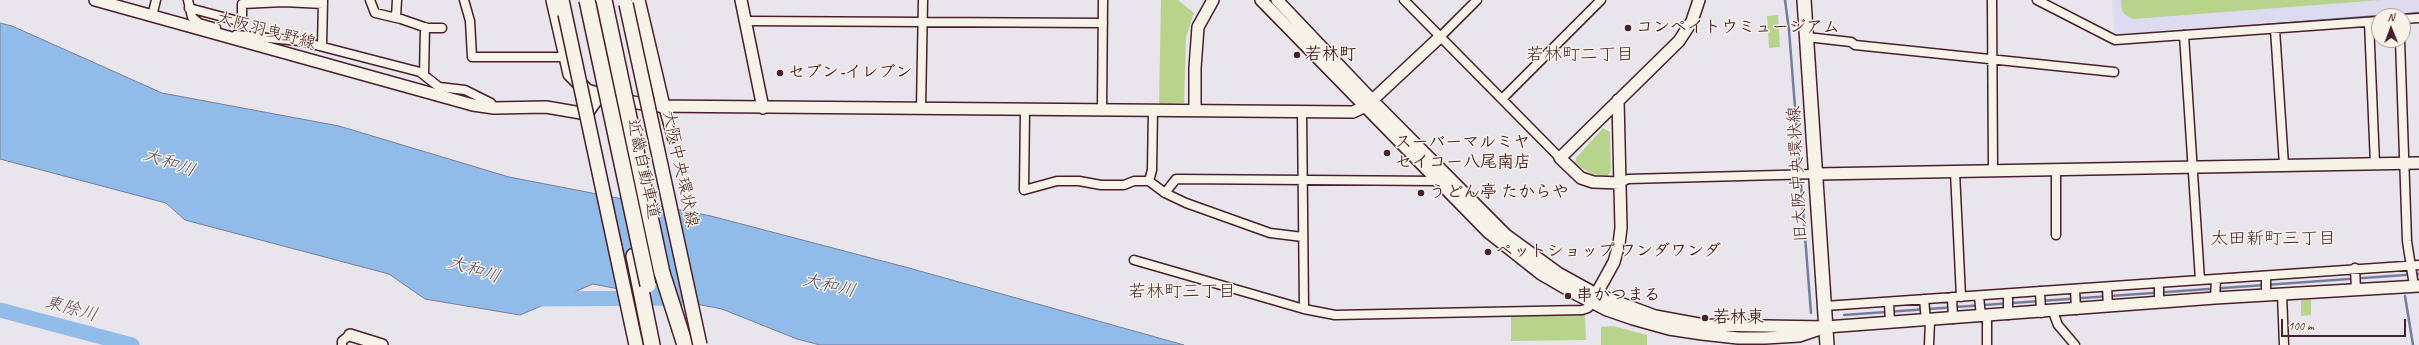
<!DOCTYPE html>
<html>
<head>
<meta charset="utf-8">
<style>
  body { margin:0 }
  #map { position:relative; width:2419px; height:345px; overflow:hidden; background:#e8e5ec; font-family:Caveat,sans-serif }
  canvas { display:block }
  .north { position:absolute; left:2371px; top:8px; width:40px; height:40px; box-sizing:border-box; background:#f7f3e8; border:1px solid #b29e9c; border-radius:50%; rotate:359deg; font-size:11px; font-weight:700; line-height:16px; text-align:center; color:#4a1f2b }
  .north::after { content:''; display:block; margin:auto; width:14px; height:18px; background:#4a1f2b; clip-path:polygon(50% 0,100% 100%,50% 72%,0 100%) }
  .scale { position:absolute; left:2281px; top:319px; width:125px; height:18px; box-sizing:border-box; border:2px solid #4a1f2b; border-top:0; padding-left:5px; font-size:12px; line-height:14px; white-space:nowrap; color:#4a1f2b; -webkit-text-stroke:3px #f7f3e8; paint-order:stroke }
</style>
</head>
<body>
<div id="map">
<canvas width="2419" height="345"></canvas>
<div class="north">N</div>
<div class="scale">100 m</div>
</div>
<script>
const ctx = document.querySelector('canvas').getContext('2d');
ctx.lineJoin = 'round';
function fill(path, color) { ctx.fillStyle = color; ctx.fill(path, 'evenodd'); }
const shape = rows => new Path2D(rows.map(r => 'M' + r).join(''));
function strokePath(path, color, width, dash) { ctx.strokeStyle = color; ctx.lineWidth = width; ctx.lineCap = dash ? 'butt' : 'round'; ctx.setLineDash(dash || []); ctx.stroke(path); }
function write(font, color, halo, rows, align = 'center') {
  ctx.font = font + ' Caveat,"Klee One",sans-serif'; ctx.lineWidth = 3; ctx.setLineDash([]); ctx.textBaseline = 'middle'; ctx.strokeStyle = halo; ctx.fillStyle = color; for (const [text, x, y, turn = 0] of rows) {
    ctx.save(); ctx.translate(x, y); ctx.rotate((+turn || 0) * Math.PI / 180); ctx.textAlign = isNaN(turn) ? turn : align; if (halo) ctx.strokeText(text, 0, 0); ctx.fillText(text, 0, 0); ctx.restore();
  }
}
fill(shape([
  [2112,0,2419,0,2419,12,2115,36]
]), '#dddbef');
fill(shape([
  [1161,0,1178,0,1194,13,1186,37,1184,103,1159,105],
  [2121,0,2381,0,2133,19,2125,15,2122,10],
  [1778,15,1780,47,1769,48,1767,16],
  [1603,128,1610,132,1611,171,1607,176,1592,174,1575,164,1576,158],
  [2301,300,2311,300,2311,315,2301,316],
  [1585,313,1586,340,1511,341,1511,316],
  [1613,326,1647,335,1647,345,1601,345,1601,327]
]), '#b8d48c');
const water = shape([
  [0,23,12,26,162,93,339,126,509,177,711,216,909,268,1184,345,820,345,797,339,722,309,593,284,520,315,425,299,389,274,185,220,166,203,0,159,0,23]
]);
fill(water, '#91bcea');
strokePath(water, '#757d9e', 1);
strokePath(shape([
  [1785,0,1789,30,1811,313],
  [2385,16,2419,13],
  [2214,29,2379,16],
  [2405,296,2413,345],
  [1844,315,2419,274]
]), '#757d9e', 2.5);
strokePath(shape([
  [536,299,682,298],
  [0,310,132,345]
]), '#91bcea', 15);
const street = shape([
  [188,0,192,17,199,23,216,28],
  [370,0,375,13,401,19,427,28,442,28],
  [464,0,470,21,472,57,565,57],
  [1404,0,1560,158],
  [1992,0,1993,171],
  [2037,0,2115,40,2379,21],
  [189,8,242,22,242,4,284,2,323,4],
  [152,16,156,0],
  [396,17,397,0],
  [2403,19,2419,18],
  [746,21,1103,23],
  [2369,22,2375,164],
  [2275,29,2284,165],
  [236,35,300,41,420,72,439,87,465,90,491,103,494,108],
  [2184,35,2200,280,2419,265],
  [1440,37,1477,0],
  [1807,37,1851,42,1855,45,2114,72],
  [2400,40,2407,241,2414,286],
  [322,46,323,1],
  [424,75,425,27],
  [1502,99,1601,0],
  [663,106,672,138],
  [921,109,923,0],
  [1025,110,1024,190,1057,181,1079,181,1101,185,1124,185,1134,181,1149,181,1152,170,1153,110],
  [1102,110,1103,0],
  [1302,112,1304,309],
  [1955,172,1961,297],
  [1149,181,1165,193,1186,203,1270,233,1303,237],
  [1620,183,1628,179,1817,174],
  [1165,193,1176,179,1438,181],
  [2056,235,2056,170],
  [1134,260,1304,309,1335,315,1582,310,1588,308,1592,303],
  [2355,268,2356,290],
  [2266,276,2266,295],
  [2107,287,2108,307],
  [2075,289,2076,310],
  [2040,291,2041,313],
  [2008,294,2008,315],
  [2282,294,2284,345],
  [1979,296,1981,317],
  [1952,297,1953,319],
  [2215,298,2216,280],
  [1924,299,1926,321],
  [1889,302,1890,323],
  [2159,303,2159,283],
  [1825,306,2200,280],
  [2053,312,2058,325,2075,345],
  [1987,317,1987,345],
  [342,345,342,341,350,335],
  [1929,345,1930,321]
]);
const secondary = shape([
  [95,0,473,105,494,108,546,107,581,113,589,111,600,95,652,106,1353,112,1366,106,1440,37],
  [741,0,763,108],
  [1261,0,1488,232,1541,274,1572,292,1607,310,1633,319,1669,329,1702,334,1738,338,1765,338,1799,336,1820,329],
  [1277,0,1372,100,1506,235,1558,273,1596,294,1655,316,1704,325,1826,327,2215,298,2419,286],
  [1195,110,1195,68,1198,27,1213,0],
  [1817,174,2419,163],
  [1620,183,1593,182,1581,178,1560,158,1679,41,1692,21,1699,0],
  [1593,300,1614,262,1619,244,1621,228,1618,100],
  [350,335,382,345]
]);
const primary = shape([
  [553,0,570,74,587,91,600,95],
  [562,0,565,14],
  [638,0,663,106],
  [1804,0,1827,345],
  [615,247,636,345]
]);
const highway = shape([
  [634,256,652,345],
  [662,273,685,345]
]);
strokePath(street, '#4a1f2b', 11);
strokePath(secondary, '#4a1f2b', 14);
strokePath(primary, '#4a1f2b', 16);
strokePath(highway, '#4a1f2b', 18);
strokePath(street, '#f7f3e8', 8);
strokePath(secondary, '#f7f3e8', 11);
strokePath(primary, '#f7f3e8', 13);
strokePath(highway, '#f7f3e8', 15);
const primaryBridge = shape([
  [626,4,700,345],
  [565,14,615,247]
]);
const highwayBridge = shape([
  [587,0,648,285],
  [604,0,662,273]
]);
strokePath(primaryBridge, '#4a1f2b', 16, []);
strokePath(highwayBridge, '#4a1f2b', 18, []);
strokePath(primaryBridge, '#f7f3e8', 13);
strokePath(highwayBridge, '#f7f3e8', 15);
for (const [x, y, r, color] of [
  [1628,28,4,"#4a1f2b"],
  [1297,55,4,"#4a1f2b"],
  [780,73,4,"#4a1f2b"],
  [1387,153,4,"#4a1f2b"],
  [1421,193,4,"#4a1f2b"],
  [1488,252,4,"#4a1f2b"],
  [1568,296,4,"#4a1f2b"],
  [1705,318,4,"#4a1f2b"]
]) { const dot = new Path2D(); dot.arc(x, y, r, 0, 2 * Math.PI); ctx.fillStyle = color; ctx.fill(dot); strokePath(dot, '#f7f3e8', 1.5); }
write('bold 17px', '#4a1f2b', '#f7f3e8', [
  ["コンペイトウミュージアム",1636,28],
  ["若林町",1305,55],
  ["セブン-イレブン",788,73],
  ["スーバーマルミヤ",1395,143],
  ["セイコー八尾南店",1395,163],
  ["うどん亭 たからや",1429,193],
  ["ペットショップ ワンダワンダ",1496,252],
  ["串かつまる",1576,296],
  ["若林東",1713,318]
], 'left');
write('17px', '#4a1f2b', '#f7f3e8', [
  ["大阪羽曳野線",266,31,15],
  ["近畿自動車道",643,169,78],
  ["大阪中央環状線",680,169,78],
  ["旧大阪中央環状線",1798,174,-93]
]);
write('18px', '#4a1f2b', '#f7f3e8', [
  ["若林町二丁目",1580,55],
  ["太田新町三丁目",2273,239],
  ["若林町三丁目",1182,292]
]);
write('italic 18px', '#5f4e64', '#f7f3e8', [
  ["大和川",169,163,19],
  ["大和川",474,270,18],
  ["大和川",829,286,13],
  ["東除川",71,309,15]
]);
</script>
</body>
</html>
